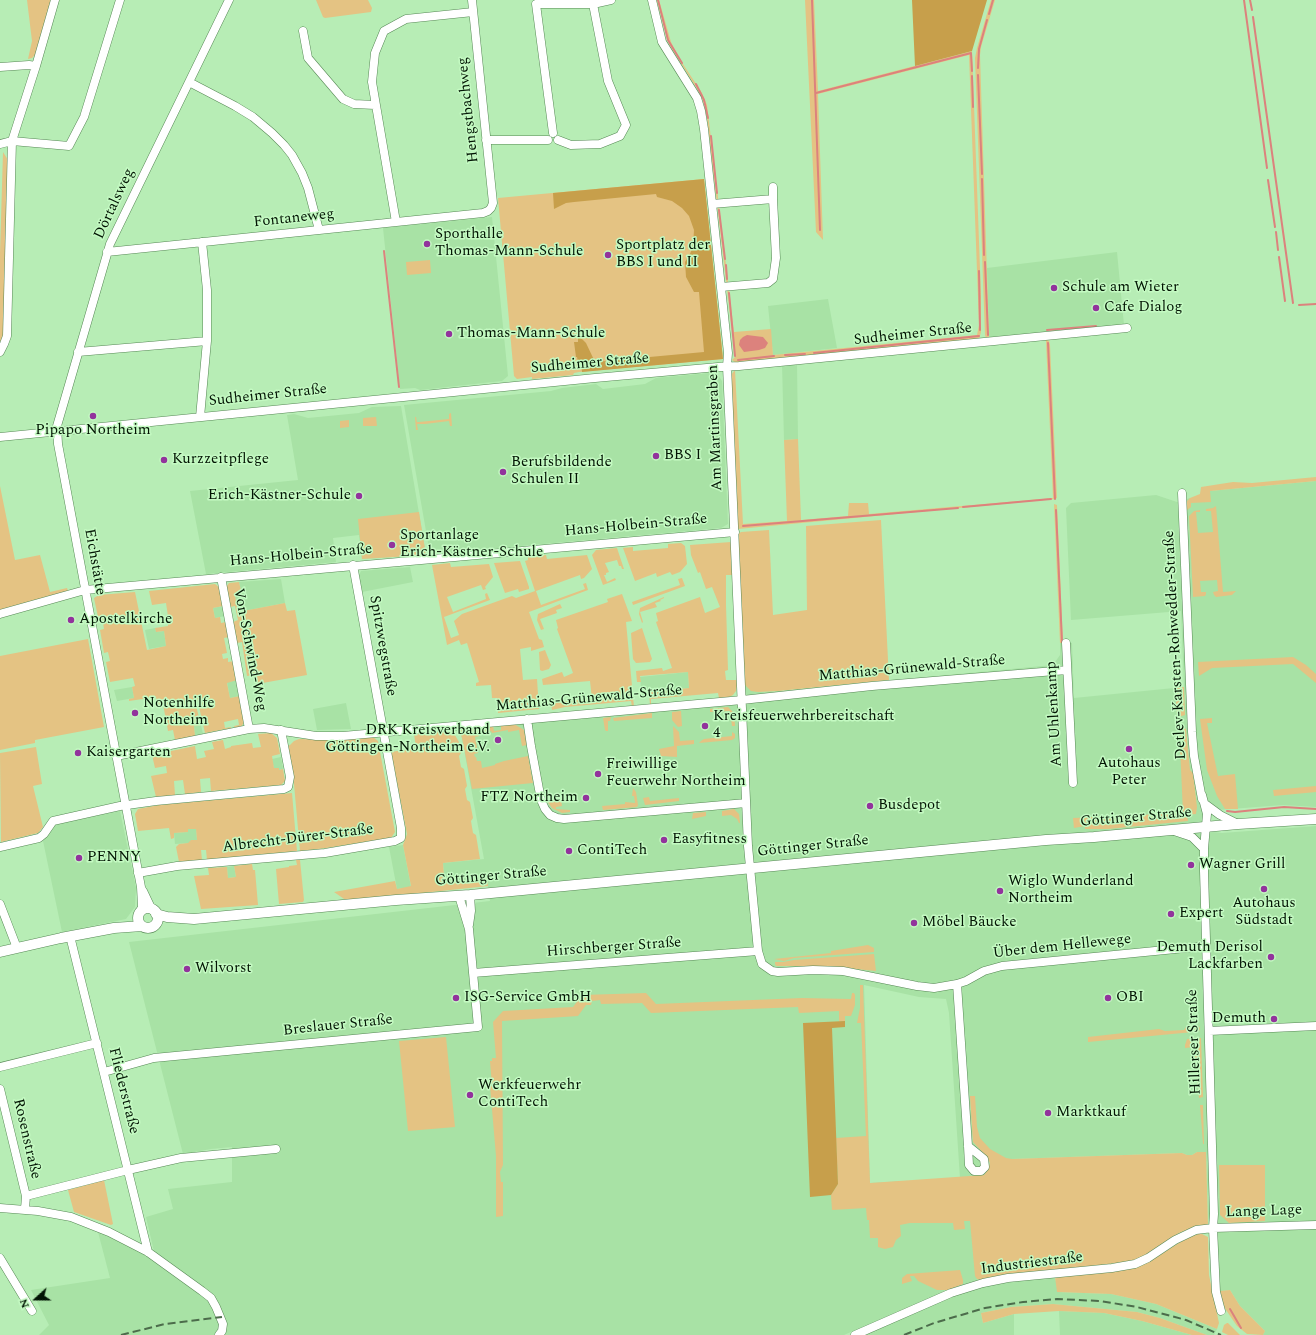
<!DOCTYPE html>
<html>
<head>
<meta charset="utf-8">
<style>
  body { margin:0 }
  #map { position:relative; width:1316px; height:1335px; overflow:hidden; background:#b7edb5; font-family:Spectral,serif }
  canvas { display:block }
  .north { position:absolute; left:16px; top:1279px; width:40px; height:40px; -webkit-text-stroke:3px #c4fac2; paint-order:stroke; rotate:249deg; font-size:11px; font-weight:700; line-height:16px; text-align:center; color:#021403 }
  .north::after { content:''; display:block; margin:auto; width:14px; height:18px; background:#021403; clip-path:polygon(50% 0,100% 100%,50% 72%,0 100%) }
</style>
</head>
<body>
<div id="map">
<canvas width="1316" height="1335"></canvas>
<div class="north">N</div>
</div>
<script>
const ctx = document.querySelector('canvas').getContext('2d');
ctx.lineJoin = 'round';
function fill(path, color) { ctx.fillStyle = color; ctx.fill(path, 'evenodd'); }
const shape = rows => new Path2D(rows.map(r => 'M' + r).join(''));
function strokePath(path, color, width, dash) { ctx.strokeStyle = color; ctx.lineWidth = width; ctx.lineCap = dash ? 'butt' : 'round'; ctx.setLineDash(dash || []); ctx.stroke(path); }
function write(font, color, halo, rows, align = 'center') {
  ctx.font = font + ' Spectral,serif'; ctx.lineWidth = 3; ctx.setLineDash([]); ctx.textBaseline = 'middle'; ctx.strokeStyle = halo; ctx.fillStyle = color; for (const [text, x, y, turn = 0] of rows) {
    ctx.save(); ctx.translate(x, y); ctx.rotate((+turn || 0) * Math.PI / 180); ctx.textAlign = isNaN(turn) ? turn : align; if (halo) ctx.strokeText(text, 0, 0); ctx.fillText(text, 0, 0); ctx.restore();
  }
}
fill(shape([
  [492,217,508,376,502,381,420,390,415,388,400,389,383,228],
  [1117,252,1124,325,989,337,987,268],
  [828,299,837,348,773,355,768,306],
  [797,363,798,439,784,440,782,364],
  [710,373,715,373,718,375,722,381,728,524,721,528,430,554,404,405,551,391,562,388,596,384,603,389,645,384,656,378],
  [401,406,426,555,362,559,359,535,333,538,336,562,206,574,190,491,298,480,287,415,294,414,308,418,359,413,372,407],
  [1316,481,1316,807,1283,805,1205,811,1203,831,1222,833,1316,826,1316,1335,1263,1335,1265,1331,1240,1306,1230,1290,1213,1292,1208,1215,1206,1152,1197,1152,1192,1155,1187,1155,1182,1153,1012,1159,984,1176,960,1178,949,1013,946,999,919,997,864,985,870,1183,904,1181,982,1203,994,1277,948,1290,844,1335,37,1335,39,1335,49,1325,31,1290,110,1278,98,1232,155,1256,146,1217,173,1209,168,1189,232,1182,232,1147,211,1149,183,1154,129,942,490,901,486,872,485,878,446,882,445,876,444,876,443,863,484,859,462,738,459,730,744,701,745,685,758,692,778,691,1053,665,1060,655,1060,643,1072,643,1074,698,1184,687,1181,611,1071,620,1066,508,1071,503,1156,495,1177,502,1190,498,1210,502,1210,491],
  [410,567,413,582,362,592,359,575,361,571],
  [281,579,285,603,238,612,235,596,242,595,239,582],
  [223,606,225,616,215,618,213,608],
  [155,628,156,632,164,631,166,646,149,649,145,630],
  [688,672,689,688,649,692,649,696,642,696,640,677],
  [237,680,240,696,230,698,227,682],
  [132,687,134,698,117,701,114,690],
  [346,703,351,729,317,730,313,709],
  [201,725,203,734,195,736,194,726],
  [281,757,283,769,279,770,274,769,272,759],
  [120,811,136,888,135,907,126,919,62,932,43,841,56,824],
  [196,828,197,840,189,843,175,844,174,833,188,832,188,829],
  [403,845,411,887,397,889,389,847],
  [234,866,236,877,228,878,227,867],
  [1055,1277,1058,1292,1111,1294,1156,1304,1217,1329,1214,1335,1207,1335,1160,1318,1137,1312,1053,1304,1011,1307,981,1313,983,1323,1014,1314,1014,1335,863,1335,957,1294,989,1285],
  [1059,1311,1104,1313,1142,1321,1192,1335,1060,1335]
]), '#a8e2a5');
fill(shape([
  [27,0,52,0,36,54,32,58,28,59,32,41],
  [316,0,368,0,372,8,371,12,325,18,323,17],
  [657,0,659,0,671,42,679,58,702,93,707,105,734,332,771,329,773,355,977,335,979,325,969,55,818,94,823,240,816,232,805,0,814,0,818,91,972,51,981,296,981,332,979,339,736,363,732,360,735,357,706,109,701,95,669,44],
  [991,0,995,0,981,47,980,55,989,337,986,338,985,335,975,58,977,48],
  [3,152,8,160,4,336,1,341,0,341,0,253],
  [704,179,723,359,579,372,574,373,573,375,532,379,532,377,517,379,514,376,498,198],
  [430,260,431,273,407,275,406,262],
  [1045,339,1049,341,1050,345,1057,498,1055,499,738,529,731,375,735,370,743,524,787,521,784,440,798,439,801,520,848,516,849,503,868,503,869,514,1053,498,1046,341],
  [451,413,452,426,450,426,449,421,425,424,417,424,418,430,416,430,415,417,416,417,417,422,419,422,449,419,449,414],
  [376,417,377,426,363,426,363,418],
  [349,420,349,427,340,428,340,421],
  [1316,477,1316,481,1210,491,1211,502,1191,503,1191,507,1186,511,1187,501,1190,498,1200,494,1201,487,1233,482,1252,483],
  [0,486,15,560,40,555,50,592,67,588,68,591,0,611],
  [1054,504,1057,505,1063,643,1060,643],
  [1216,506,1223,592,1236,591,1232,595,1216,597,1214,595,1213,592,1218,591,1217,580,1200,581,1201,592,1206,592,1206,594,1205,596,1193,597,1189,516,1194,511,1200,510,1200,512,1196,512,1198,533,1213,532,1211,511,1206,511,1206,509,1213,508],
  [419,512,426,555,362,559,358,519],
  [881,520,889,680,778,691,758,692,751,691,745,685,738,534,741,532,769,530,773,615,807,610,806,526],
  [731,542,732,575,726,575,726,605,728,670,725,671,726,680,738,680,736,691,733,695,727,698,719,698,718,693,651,699,651,704,650,705,649,692,689,688,688,672,640,676,641,682,637,682,636,671,662,668,663,671,672,668,657,625,656,622,658,621,656,613,700,597,705,613,720,607,712,587,706,589,700,572,698,573,691,555,690,545],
  [681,543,685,546,687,564,680,572,672,575,670,572,657,577,656,573,635,581,623,548,633,547,633,551,668,548,668,544],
  [617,548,624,569,622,569,621,566,619,566,617,560,605,563,609,572,606,573,606,575,604,575,607,582,615,578,616,580,603,585,592,555,596,550],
  [546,555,547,559,587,555,592,569,584,578,581,579,580,575,536,591,541,605,585,589,583,584,586,583,588,590,529,612,539,639,542,640,544,647,531,651,531,647,520,649,523,680,537,679,539,709,498,713,497,698,492,698,491,685,476,686,476,683,479,682,467,643,461,645,459,640,447,645,432,565,450,563,451,567,489,564,493,577,485,587,486,589,483,590,481,585,447,597,453,612,486,599,485,594,487,593,490,600,444,617,451,638,459,635,454,621,462,614,512,596,516,598,535,591,525,561,528,560,528,557],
  [520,561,529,587,529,589,519,592,518,589,505,593,494,563],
  [682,578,685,586,633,605,632,602,680,585,678,579],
  [239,582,242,595,235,596,238,612,285,603,287,611,295,610,307,675,257,684,255,675,247,676,242,642,237,643,233,622,238,620,235,606,230,607,226,587,229,583],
  [215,584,219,587,223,606,213,608,215,618,220,617,221,623,226,622,229,637,224,638,227,653,222,654,223,659,228,658,228,662,234,661,237,680,227,683,230,698,240,696,245,721,241,727,235,728,234,726,239,725,238,719,224,722,225,728,231,727,231,728,205,733,197,698,194,698,201,725,194,726,195,736,175,740,173,730,168,731,163,704,158,705,156,697,129,701,129,699,134,698,132,687,135,686,133,678,110,682,106,662,110,661,108,652,104,653,100,630,104,629,102,617,98,617,94,598,99,595,135,592,147,650,166,646,164,631,156,632,155,628,168,626,168,624,169,623,166,603,152,605,149,591],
  [622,594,632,621,626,622,634,707,632,707,631,701,565,707,552,710,551,702,592,699,590,681,543,685,542,679,562,672,564,677,573,673,557,629,558,628,556,620,608,602,607,599],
  [664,597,664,598,660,600,661,601,655,603,657,607,640,612,643,622,642,623,639,614,640,608],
  [560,604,562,608,556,610,557,613,540,619,544,629,541,630,537,620,538,614],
  [642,628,652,659,650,662,636,663,633,659,631,633],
  [88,639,104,727,35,740,35,743,0,750,0,656],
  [545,650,551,665,549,669,542,671,540,670,539,652],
  [1293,657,1306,665,1316,674,1316,683,1293,664,1212,668,1199,676,1198,662],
  [1184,687,1185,715,1178,717,1177,715,1175,688],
  [728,707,734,713,735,726,732,726,730,711,710,712,710,709],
  [681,711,682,726,678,727,672,720,672,712],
  [652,713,652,718,614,721,613,718],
  [611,717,610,721,608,721,608,731,606,731,605,730,603,718],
  [1212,718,1212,723,1207,723,1218,776,1235,774,1238,809,1225,809,1217,796,1207,770,1200,719],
  [514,724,524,730,527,745,522,746,519,730,508,732,508,730,492,733,491,731,479,734,479,736,475,737,478,753,474,754,475,757,476,757,477,761,481,761,482,768,495,765,495,764,504,761,528,756,533,783,472,789,462,738,459,730,493,726,494,731,501,730,501,725],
  [1179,724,1186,729,1190,770,1193,773,1197,807,1196,814,1187,815,1188,821,1108,829,1085,829,1085,826,1074,828,1073,818,1183,813],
  [673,726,679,732,680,741,694,740,694,744,677,746,677,757,661,756,659,749,674,746],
  [452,730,459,742,461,753,459,756,461,767,464,769,467,786,465,789,467,800,470,802,473,818,471,821,473,833,476,835,480,859,443,863,444,876,445,876,446,882,485,878,485,873,486,872,488,886,347,901,334,892,395,881,397,889,411,886,403,845,407,834,391,752,416,748,414,734],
  [732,732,735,734,735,738,732,740,699,743,701,741,704,739,732,736],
  [271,733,277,738,280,754,272,756,274,768,279,768,279,770,283,769,285,781,281,785,211,791,210,778,200,779,201,792,185,794,183,780,174,781,175,795,156,797,151,776,167,773,166,766,155,768,152,755,195,746,197,759,206,757,204,751,214,749,212,742,223,740,225,749,231,747,231,746,252,743,253,748,261,747,258,734],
  [373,737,378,741,395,832,391,838,326,848,300,851,293,773,288,746,290,745,294,741,299,739,339,740],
  [36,747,42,784,33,786,43,827,38,833,1,842,0,753],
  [1316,786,1316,792,1274,796,1273,790],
  [633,788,636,792,638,805,637,807,603,810,602,806,625,804,625,802,635,803,634,796,632,796],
  [292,793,297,851,207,860,206,850,201,850,202,860,179,862,176,847,179,844,188,843,191,840,197,840,196,829,188,829,188,832,174,833,174,838,171,839,169,828,138,831,135,814,138,809,159,805],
  [649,797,650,801,679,798,679,801,645,805,643,798],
  [561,800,562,806,556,807,556,809,570,810,570,812,562,813,552,808,547,801],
  [734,809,739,814,740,823,739,823,737,819,731,815,722,816,722,811],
  [706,812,706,816,692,819,693,813],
  [296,860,300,860,304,900,303,902,279,904,276,869,289,867,289,866,297,865],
  [252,864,253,870,255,870,258,905,201,909,194,876,209,875,208,868,227,867,228,878,236,877,234,866],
  [868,945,874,948,874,952,794,958,784,961,774,959,831,953,831,951],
  [874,954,876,971,825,966,776,966,775,964,775,962,783,962,794,960],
  [860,985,863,985,870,1183,984,1175,988,1169,990,1163,986,1156,973,1142,970,1096,975,1096,977,1127,980,1138,990,1149,1006,1158,1012,1159,1182,1153,1187,1155,1192,1155,1197,1152,1206,1152,1208,1225,1195,1227,1179,1233,1150,1253,1132,1261,981,1280,977,1279,975,1276,970,1221,964,1221,965,1229,954,1230,953,1223,910,1223,900,1225,901,1236,896,1240,893,1247,885,1249,878,1247,878,1238,870,1238,869,1220,867,1220,866,1208,832,1210,831,1195,838,1184,836,1138,866,1136,861,1023,857,1023,860,1008],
  [646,993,656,1004,802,998,851,999,852,993,854,993,855,995,855,1005,851,1016,845,1016,845,1021,839,1021,839,1011,799,1013,798,1007,651,1013,642,1003,601,1004,600,1000,592,1001,591,1005,586,1005,578,1016,502,1021,503,1165,500,1172,501,1182,503,1182,503,1216,496,1217,496,1156,490,1086,492,1086,490,1061,492,1061,492,1058,496,1058,493,1022,503,1011,573,1007,582,995],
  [1198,1026,1200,1028,1199,1031,1193,1032,1088,1042,1088,1037,1159,1029,1165,1031,1184,1030,1186,1027],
  [446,1037,455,1127,408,1131,399,1041],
  [1201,1038,1203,1097,1199,1098,1194,1047,1185,1048,1185,1045,1187,1039],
  [1200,1105,1203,1105,1204,1144,1203,1144],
  [1219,1165,1265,1165,1265,1221,1229,1223,1220,1215],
  [104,1180,113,1224,111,1225,74,1212,68,1190],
  [1198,1234,1202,1234,1208,1237,1209,1275,1219,1323,1217,1329,1156,1304,1111,1294,1057,1292,1055,1277,1134,1268,1147,1263,1185,1239],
  [960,1270,963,1280,963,1284,948,1290,937,1290,918,1281,914,1276,910,1276,912,1281,902,1284,902,1278,907,1274],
  [1230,1290,1240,1306,1265,1331,1263,1335,1247,1334,1237,1326,1226,1310,1222,1303,1220,1291],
  [1053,1304,1137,1312,1160,1318,1207,1335,1192,1335,1142,1321,1104,1313,1059,1311,1014,1314,983,1323,981,1313,1011,1307],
  [1227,1323,1228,1323,1240,1335,1228,1335,1222,1332,1224,1325]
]), '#e4c383');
fill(shape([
  [912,0,987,0,972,51,915,66],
  [704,179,723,359,582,372,581,362,578,362,577,357,576,357,574,342,578,342,578,337,582,339,586,343,595,362,704,352,699,292,694,292,686,277,685,262,689,256,693,247,694,230,689,216,682,208,672,201,657,197,656,194,574,202,566,203,554,209,553,193],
  [845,1021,845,1027,832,1028,838,1184,831,1195,810,1197,803,1023]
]), '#c79f4b');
fill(shape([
  [747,335,763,337,768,343,765,348,759,350,744,352,739,345,740,340,743,337]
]), '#dc827d');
strokePath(shape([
  [658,0,668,40,682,63],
  [812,0,820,230],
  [1244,0,1267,168],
  [1250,0,1252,10],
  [989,14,993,0],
  [1253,17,1293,303],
  [978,68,979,49,987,20],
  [978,75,982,174],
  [972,76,973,107],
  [696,84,704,100,708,118],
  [816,93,971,53,972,71],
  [711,136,717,193],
  [982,179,984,255],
  [1268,180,1275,227],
  [719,210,725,259],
  [1276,232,1278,250],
  [384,251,399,387],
  [1279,257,1285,301],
  [985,262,988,335],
  [726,265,727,279],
  [979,271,980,330],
  [729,293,735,356],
  [1299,305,1316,304],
  [1047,330,1096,326],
  [1048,343,1055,499],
  [814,353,979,336],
  [785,355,805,354],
  [738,360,774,356],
  [963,507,1051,499],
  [1056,510,1062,642],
  [743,526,958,508],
  [1227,811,1235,812,1284,807,1316,809],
  [1230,1309,1241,1328]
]), '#dc827d', 2);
const minor = shape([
  [652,0,662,42,697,98,701,111,704,129,728,353,727,366,748,846,758,951,762,964,772,971,778,972,813,970,843,971,917,986,934,988,957,984,966,981,984,971,1002,966,1206,946],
  [303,31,308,58,343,99,354,104,375,105],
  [0,67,29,65,36,66],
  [189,82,235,106,253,117,272,133,284,145,292,155,302,173,308,188,319,230],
  [553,133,536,4,593,4,611,0],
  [486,140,548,140],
  [558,140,571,145,600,144,620,136,626,125,608,81,593,4],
  [0,144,12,141,69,146,84,117,120,0],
  [773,199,773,187],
  [712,204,773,199,776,258,773,279,768,283,721,287],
  [396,222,372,82,375,53,384,31,406,19,473,12],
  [107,252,483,213,488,211,491,208,493,203,472,0],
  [0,352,4,344,7,336,12,141,36,66,55,0],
  [78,352,207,341],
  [200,417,207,341,207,290,202,242],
  [0,437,595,378,718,367,739,366,1127,328],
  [1182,493,1192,732,1194,756,1202,799],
  [221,577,249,729],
  [0,614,85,590,735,532],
  [1066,643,1073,783],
  [527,719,531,746,541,800,545,809,550,815,557,818,564,819,746,803],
  [116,756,249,729,264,728,316,736,343,736,742,700,872,686,1067,670],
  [1202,795,1207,814,1204,849,1204,871,1214,1214,1213,1228,1216,1292,1221,1311],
  [1205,804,1220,815,1238,824],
  [1174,831,1192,837,1202,847],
  [0,847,39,838,44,834,53,821,120,806,156,801,284,789,288,787,290,777,281,730],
  [138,873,177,866,325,853,395,841,401,838,401,828,353,565],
  [143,891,152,910],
  [0,904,17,948],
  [141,911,142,906,141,887,58,444,57,426,110,244,229,0],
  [469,925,471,911,470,895],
  [70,936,148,1252],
  [473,973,758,951],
  [957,984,968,1146,969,1165,974,1171,981,1171,985,1167,984,1159,968,1146],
  [1209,1031,1316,1026],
  [0,1067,97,1043],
  [104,1072,154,1058,478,1027,469,929,459,896],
  [0,1089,26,1196],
  [0,1208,38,1211,71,1217,109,1232,148,1252,202,1291,211,1298,216,1307,223,1324,222,1331,219,1335],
  [25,1209,26,1196,128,1170,181,1158,276,1149],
  [0,1258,32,1311],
  [855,1335,951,1293,983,1283,1008,1278,1112,1268,1135,1264,1148,1258,1175,1240,1196,1230,1213,1228,1316,1225]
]);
const major = shape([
  '138 918a10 10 0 1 1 20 0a10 10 0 1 1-20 0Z',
  [156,914,167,917,194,919,396,900,470,895,1046,840,1094,837,1238,824,1316,819],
  [0,952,61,938,114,928,142,926]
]);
strokePath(minor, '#568855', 9);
strokePath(major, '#568855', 11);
strokePath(minor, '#fff', 8);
strokePath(major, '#fff', 10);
strokePath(shape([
  [121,1335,165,1324,222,1317],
  [904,1335,934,1323,985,1308,1023,1302,1057,1299,1100,1301,1137,1307,1186,1320,1221,1335]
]), '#4c6c4b', 2, [8, 4]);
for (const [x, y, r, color] of [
  [427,244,4,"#92339c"],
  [608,255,4,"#92339c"],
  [1054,288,4,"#92339c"],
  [1096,308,4,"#92339c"],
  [449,334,4,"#92339c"],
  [93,416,4,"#92339c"],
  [656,456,4,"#92339c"],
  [164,460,4,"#92339c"],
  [503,472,4,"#92339c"],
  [359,496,4,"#92339c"],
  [392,545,4,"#92339c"],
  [71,620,4,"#92339c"],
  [135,713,4,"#92339c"],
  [705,726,4,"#92339c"],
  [498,740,4,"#92339c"],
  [1129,749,4,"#92339c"],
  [78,753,4,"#92339c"],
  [598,774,4,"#92339c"],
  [586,798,4,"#92339c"],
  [870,806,4,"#92339c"],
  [664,840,4,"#92339c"],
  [569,851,4,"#92339c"],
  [79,858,4,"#92339c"],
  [1191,865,4,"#92339c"],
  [1264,889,4,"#92339c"],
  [1000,891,4,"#92339c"],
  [1171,914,4,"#92339c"],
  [914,923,4,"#92339c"],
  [1271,957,4,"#92339c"],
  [187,969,4,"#92339c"],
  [456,998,4,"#92339c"],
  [1108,998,4,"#92339c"],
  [1274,1019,4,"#92339c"],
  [470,1095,4,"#92339c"],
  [1048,1113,4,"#92339c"]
]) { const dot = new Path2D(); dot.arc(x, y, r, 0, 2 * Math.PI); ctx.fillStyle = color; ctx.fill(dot); strokePath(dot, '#c4fac2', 1.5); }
write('15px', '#021403', '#c4fac2', [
  ["Hengstbachweg",469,110,-96],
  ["Dörtalsweg",115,204,-65],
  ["Fontaneweg",294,219,-6],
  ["Sudheimer Straße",913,335,-6],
  ["Sudheimer Straße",590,364,-5],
  ["Sudheimer Straße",268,396,-6],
  ["Am Martinsgraben",716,428,-92],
  ["Hans-Holbein-Straße",636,526,-5],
  ["Hans-Holbein-Straße",301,556,-5],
  ["Eichstätte",94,562,80],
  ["Detlev-Karsten-Rohwedder-Straße",1176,645,-93],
  ["Spitzwegstraße",382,646,80],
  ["Von-Schwind-Weg",249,650,79],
  ["Matthias-Grünewald-Straße",912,669,-5],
  ["Matthias-Grünewald-Straße",589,699,-5],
  ["Am Uhlenkamp",1055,714,-93],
  ["Göttinger Straße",1136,818,-5],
  ["Albrecht-Dürer-Straße",298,839,-7],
  ["Göttinger Straße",813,847,-6],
  ["Göttinger Straße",491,877,-5],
  ["Über dem Hellewege",1062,947,-6],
  ["Hirschberger Straße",614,948,-4],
  ["Breslauer Straße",338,1026,-6],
  ["Hillerser Straße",1195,1042,-92],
  ["Fliederstraße",123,1091,76],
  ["Rosenstraße",26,1139,77],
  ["Lange Lage",1264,1212,-2],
  ["Industriestraße",1032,1264,-7]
]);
write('15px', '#021403', '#c4fac2', [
  ["Sporthalle",435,235],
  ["Thomas-Mann-Schule",435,252],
  ["Sportplatz der",616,246],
  ["BBS I und II",616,263],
  ["Schule am Wieter",1062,288],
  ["Cafe Dialog",1104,308],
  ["Thomas-Mann-Schule",457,334],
  ["Pipapo Northeim",93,431,"center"],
  ["BBS I",664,456],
  ["Kurzzeitpflege",172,460],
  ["Berufsbildende",511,463],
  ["Schulen II",511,480],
  ["Erich-Kästner-Schule",351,496,"right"],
  ["Sportanlage",400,536],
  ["Erich-Kästner-Schule",400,553],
  ["Apostelkirche",79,620],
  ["Notenhilfe",143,704],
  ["Northeim",143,721],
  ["Kreisfeuerwehrbereitschaft",713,717],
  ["4",713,734],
  ["DRK Kreisverband",490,731,"right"],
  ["Göttingen-Northeim e.V.",490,748,"right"],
  ["Kaisergarten",86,753],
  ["Autohaus",1129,764,"center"],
  ["Peter",1129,781,"center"],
  ["Freiwillige",606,765],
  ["Feuerwehr Northeim",606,782],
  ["FTZ Northeim",578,798,"right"],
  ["Busdepot",878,806],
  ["Easyfitness",672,840],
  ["ContiTech",577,851],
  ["PENNY",87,858],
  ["Wagner Grill",1199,865],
  ["Wiglo Wunderland",1008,882],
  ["Northeim",1008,899],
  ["Autohaus",1264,904,"center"],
  ["Südstadt",1264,921,"center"],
  ["Expert",1179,914],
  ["Möbel Bäucke",922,923],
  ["Demuth Derisol",1263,948,"right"],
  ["Lackfarben",1263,965,"right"],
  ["Wilvorst",195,969],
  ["ISG-Service GmbH",464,998],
  ["OBI",1116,998],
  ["Demuth",1266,1019,"right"],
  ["Werkfeuerwehr",478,1086],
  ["ContiTech",478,1103],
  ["Marktkauf",1056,1113]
], 'left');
</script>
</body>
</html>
